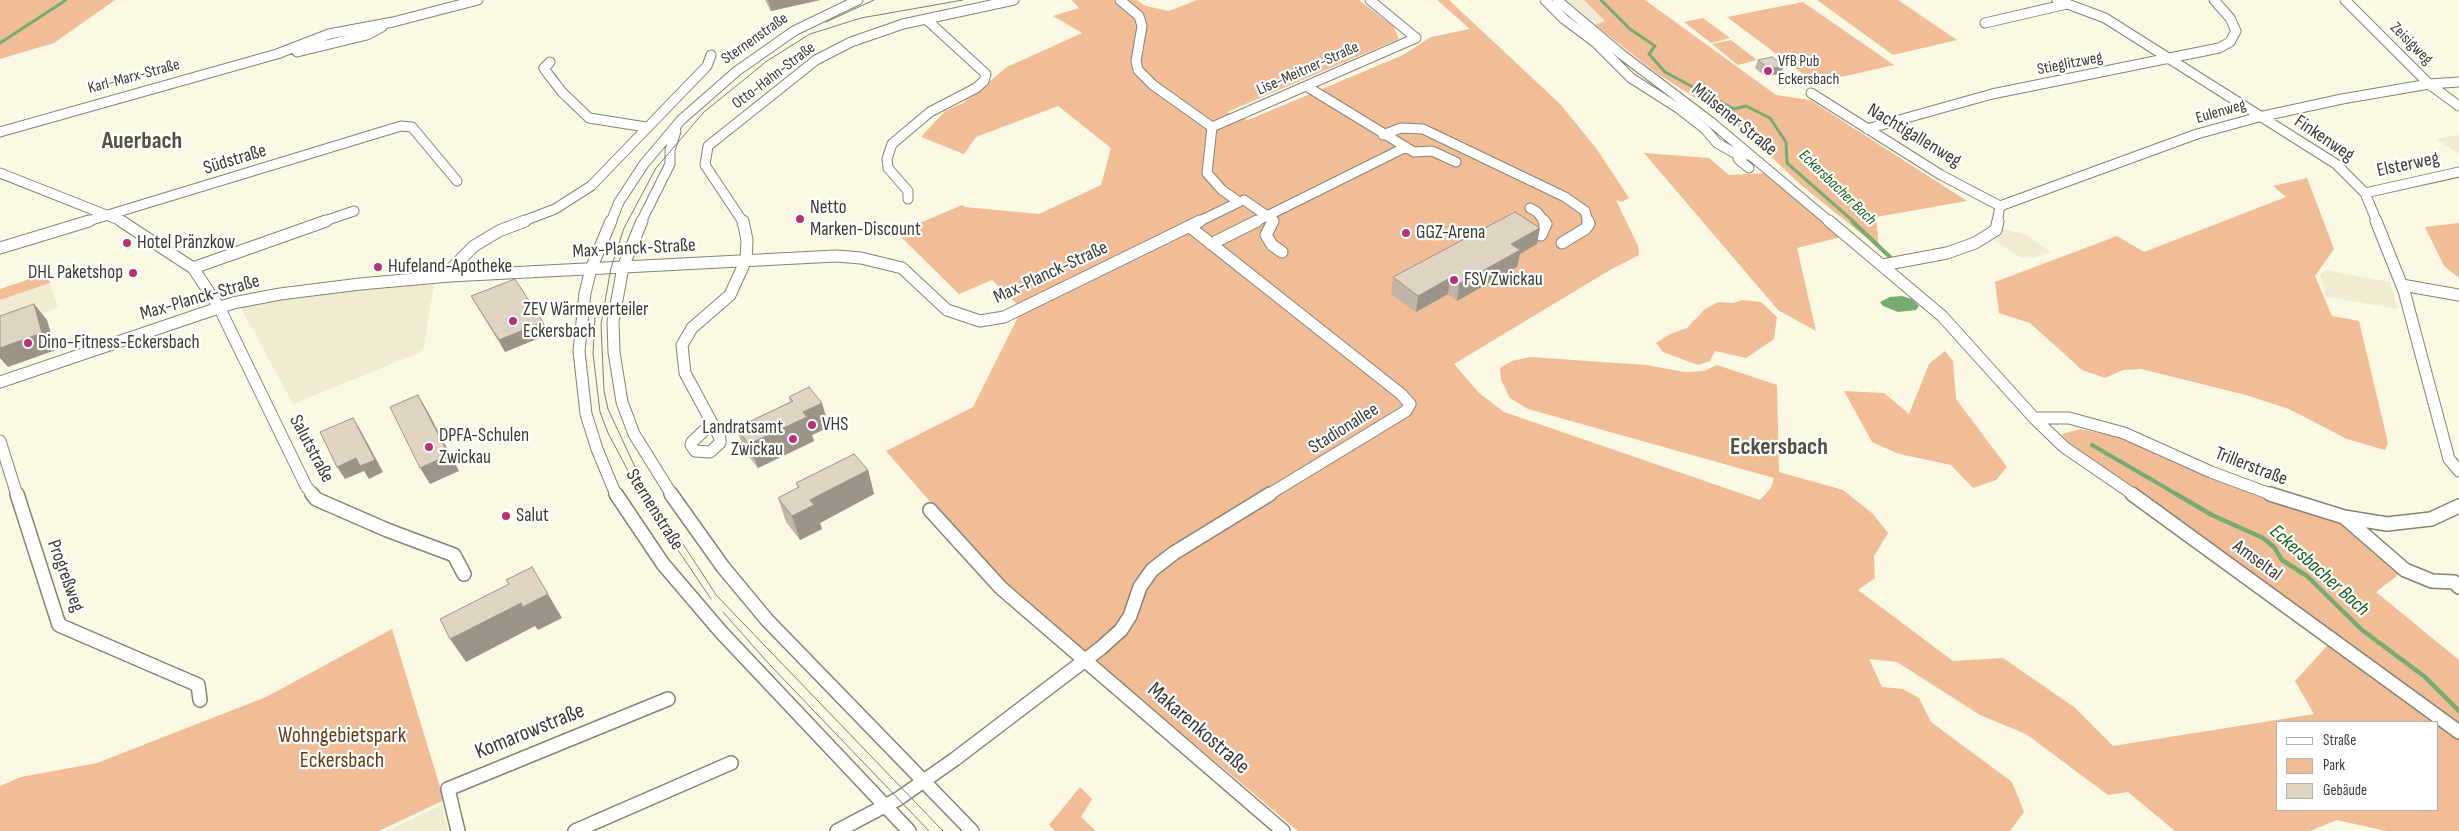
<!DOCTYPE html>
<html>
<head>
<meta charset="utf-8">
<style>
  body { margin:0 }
  #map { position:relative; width:2459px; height:831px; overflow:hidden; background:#fbf8e4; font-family:"Sofia Sans Condensed",sans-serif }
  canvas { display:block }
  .legend { position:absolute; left:2276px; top:721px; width:162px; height:90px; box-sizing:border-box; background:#fff; border:1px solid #b1b1ad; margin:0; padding:6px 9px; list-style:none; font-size:15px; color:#3c3b33 }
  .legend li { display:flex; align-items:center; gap:10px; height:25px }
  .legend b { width:25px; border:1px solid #b1b1ad }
</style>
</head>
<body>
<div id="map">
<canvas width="2459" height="831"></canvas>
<ul class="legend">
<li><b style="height:6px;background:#fff"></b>Straße</li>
<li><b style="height:14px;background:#f1bd96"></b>Park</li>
<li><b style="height:14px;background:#dfd3c2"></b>Gebäude</li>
</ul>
</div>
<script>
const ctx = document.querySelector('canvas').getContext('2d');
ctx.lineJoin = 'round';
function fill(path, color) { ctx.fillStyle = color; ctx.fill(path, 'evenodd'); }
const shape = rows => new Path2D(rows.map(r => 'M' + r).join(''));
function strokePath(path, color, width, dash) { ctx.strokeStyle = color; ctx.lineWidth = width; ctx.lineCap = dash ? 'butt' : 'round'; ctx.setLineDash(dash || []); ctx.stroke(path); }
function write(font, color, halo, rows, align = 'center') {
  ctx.font = font + ' "Sofia Sans Condensed",sans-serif'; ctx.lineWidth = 4.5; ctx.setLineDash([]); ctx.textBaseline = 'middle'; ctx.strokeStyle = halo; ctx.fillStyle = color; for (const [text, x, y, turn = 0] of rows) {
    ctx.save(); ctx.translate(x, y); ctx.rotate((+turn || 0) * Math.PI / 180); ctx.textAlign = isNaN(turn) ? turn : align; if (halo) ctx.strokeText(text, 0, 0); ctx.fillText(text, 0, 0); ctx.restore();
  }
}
fill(shape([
  [1564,0,1584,0,1605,21,1595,25],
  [2459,135,2459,154,2436,139],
  [2001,229,2025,234,2051,252,2036,257,2021,258,1994,240],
  [2325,270,2390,282,2398,309,2327,297,2320,275],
  [50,283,58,308,0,328,0,300],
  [434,284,423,351,293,404,241,308,287,297,374,287],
  [442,805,448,831,386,831]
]), '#f0ecd1');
fill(shape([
  [0,0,115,0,54,43,0,59],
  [1071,0,1136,0,1146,6,1169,11,1197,0,1359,0,1394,27,1399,39,1227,112,1248,120,1403,55,1431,37,1470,29,1437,0,1449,0,1560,104,1596,148,1629,198,1622,202,1616,200,1638,246,1639,255,1610,270,1454,364,1479,393,1504,412,1760,500,1771,488,1774,478,1528,409,1510,398,1501,380,1500,368,1512,361,1530,357,1646,365,1685,372,1704,371,1717,365,1777,385,1779,472,1843,490,1873,514,1888,533,1874,556,1875,578,1858,590,1953,661,2003,658,2074,707,2113,746,2314,714,2295,681,2337,635,2245,567,2069,445,2062,434,2080,429,2122,438,2206,476,2295,510,2346,524,2402,572,2376,592,2459,660,2459,831,2386,831,2337,820,2310,831,2175,831,2128,792,2108,795,2026,734,1980,715,1897,662,1869,659,1882,687,1903,689,1919,698,1931,722,2012,782,2024,812,2010,831,1298,831,994,575,886,451,973,407,1022,309,992,280,959,294,897,233,962,205,965,207,1039,214,1101,185,1111,148,1058,106,976,137,964,154,921,137,945,111,963,103,1007,67,1082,33,1053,16,1079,8],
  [2278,722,2438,722,2438,810,2278,810],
  [1584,0,1645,0,1776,95,1810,100,1967,201,1876,217,1879,248,1801,185,1736,124,1655,72,1595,25,1605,21],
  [1817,0,1898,0,1957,40,1893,55],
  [1803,2,1894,65,1815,83,1727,17],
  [1703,18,1730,38,1711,43,1684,22],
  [1731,40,1757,60,1738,65,1712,44],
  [1644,153,1709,158,1729,175,1766,173,1841,237,1797,248,1816,331,1778,310],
  [2307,178,2334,249,2315,276,2332,316,2359,321,2388,443,2385,450,2347,439,2289,409,2246,395,2141,369,2123,370,2105,378,2082,370,2030,323,1999,313,1995,282,2117,236,2144,252,2286,197,2273,186],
  [2459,223,2459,278,2444,266,2425,227],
  [48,273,50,283,0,300,0,289],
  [1742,300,1761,302,1777,317,1774,339,1746,358,1715,351,1710,361,1698,365,1663,352,1656,343,1670,334,1687,328,1705,309,1718,302,1734,303],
  [1945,351,1953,361,1956,399,2007,467,1996,480,1973,488,1951,465,1899,454,1872,442,1844,391,1884,393,1909,414,1929,364],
  [392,629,444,800,379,831,0,831,0,786,21,777,97,763,266,697],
  [1080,787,1092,799,1081,817,1096,831,1055,831,1049,825]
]), '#f1bd96');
fill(shape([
  [1902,296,1912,299,1919,306,1916,310,1898,312,1883,306,1880,302,1890,297]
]), '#76ac72');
strokePath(shape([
  [1601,0,1630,29,1655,46,1649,54,1665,72,1734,109,1746,106,1770,118,1786,142,1787,163,1854,222],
  [0,43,66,0]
]), '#76ac72', 3);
strokePath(shape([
  [1852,221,1890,257],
  [2092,445,2178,495]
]), '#76ac72', 4);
strokePath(shape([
  [2176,494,2212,515,2263,538,2274,547,2282,560,2307,576,2362,630,2425,677,2459,711]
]), '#76ac72', 4.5);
const minorFar2 = shape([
  [1120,0,1139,16,1142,26,1136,61,1138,70,1153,85,1212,127,1207,173,1222,190,1239,202,1198,222],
  [1545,0,1564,19,1596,43,1631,78,1678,108,1705,129,1717,143,1738,155,1750,155],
  [1557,0,1621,54,1711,122,1830,222],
  [2057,0,2105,18,2336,164,2365,193,2377,222],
  [2345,0,2429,84,2459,106],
  [1985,23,2067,4],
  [297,52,367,35,382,27],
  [550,62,544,68,548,74,562,92,589,118,646,127],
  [1306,86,1414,152,1432,151,1456,162],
  [1811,93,1941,175,2000,206],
  [1212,127,1416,38,1370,0],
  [1867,129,1992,94,2219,48,2230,42,2236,31,2230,18,2214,0],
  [0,132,277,54,329,34,393,22,478,0],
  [1383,135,1401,128,1423,129,1565,197,1585,211,1588,222],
  [1738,155,1738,159,1749,168],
  [0,173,124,222],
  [2365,193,2459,172],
  [908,199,908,191,888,168,887,159,892,144,930,112,976,88,984,81,986,74,927,20],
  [1244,200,1273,220,1272,222],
  [2000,206,2197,134,2259,117,2342,99,2429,84,2459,82],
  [1530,208,1537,212,1545,222],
  [85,222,401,126,412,127,457,181],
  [322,222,354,211],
  [521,222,555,209,591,186,707,66,711,55],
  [611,222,619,202,644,164,681,120,737,71,794,31,858,0],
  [641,222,670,164,670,150,676,131],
  [743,222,705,165,708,146,816,60,851,42,903,24,1014,0],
  [1255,222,1406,147],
  [1997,222,2000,206]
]);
const minorFar1 = shape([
  [121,221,193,268,219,307,306,486,313,495],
  [611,221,591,269,585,293,579,351,586,414,597,449,616,495],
  [642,221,623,267,613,322,614,352,622,402,634,434,672,495],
  [1273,221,1266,235,1272,245,1282,252],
  [1829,221,1942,316,2034,418,2064,447,2134,495],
  [2376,221,2404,291,2449,459,2459,471],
  [1190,227,1401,394,1410,404,1406,411,1268,495],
  [1541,235,1546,224,1544,221],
  [1562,243,1585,229,1589,224,1588,221],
  [1211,244,1257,221],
  [0,248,89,221],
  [1883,265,1947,253,1975,243,1996,230,1998,221],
  [193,268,326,221],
  [450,276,452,268,474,246,499,231,525,221],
  [2402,285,2459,295],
  [0,382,233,303,280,294,360,284,450,276,836,256,861,258,902,268,947,310,980,321,1004,317,1200,221],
  [2034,418,2069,418,2124,433,2211,472,2273,495],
  [712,423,685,373,682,345,692,328,730,295,746,260,747,240,743,221],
  [712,423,720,438,720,443,710,452,695,451,691,445,692,442,712,423],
  [0,441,17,495]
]);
const minor = shape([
  [17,494,59,625,198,685,200,700],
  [312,494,316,499,387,530,454,555,464,574],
  [616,494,663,564,721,632,909,831],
  [671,494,723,567,767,620,972,831],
  [2132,494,2459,732],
  [2270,494,2344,517,2387,524,2431,519,2459,506],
  [930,510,1001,588,1283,831],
  [2344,517,2405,570,2432,581,2454,582,2459,587],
  [458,831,448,789,668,699],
  [575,831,731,763],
  [837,831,898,799,955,759,1101,648,1121,630,1130,616,1140,587,1152,570,1174,553,1270,494]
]);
strokePath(minorFar2, '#868471', 11);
strokePath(minorFar1, '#868471', 13);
strokePath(minor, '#868471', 16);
strokePath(minorFar2, '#fff', 9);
strokePath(minorFar1, '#fff', 11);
strokePath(minor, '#fff', 13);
strokePath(shape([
  [826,22,874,0],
  [595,318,593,353,600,412,608,433,633,480],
  [647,504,711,599],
  [723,612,770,665,929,831],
  [943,831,717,596,641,480,608,409,604,391,601,324,611,268,624,228,656,168,704,112,767,61,810,34,861,18,963,0]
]), '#807f72', 1);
fill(shape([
  [765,0,820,0,771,11],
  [1758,60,1784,66,1781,73,1766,77,1755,68],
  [1537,244,1520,254,1517,267,1457,301,1448,294,1416,312,1391,294,1393,277],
  [471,296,543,322,549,334,505,352,478,308],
  [789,397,829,427,812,435,814,441,758,468,745,452,736,428,790,402],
  [868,470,874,494,820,523,822,529,800,540,786,522,778,498,798,488,796,483]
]), '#c0b5a7');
fill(shape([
  [768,0,820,0,771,11],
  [1784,66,1781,73,1766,77,1769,69],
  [1540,228,1537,244,1520,254,1517,267,1457,301,1459,284,1511,244],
  [1450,278,1448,294,1416,312,1418,296],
  [34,304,47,320,56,350,8,367,0,358,0,348],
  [543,322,549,334,505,352,499,340],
  [418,395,428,412,459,471,430,484,420,468],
  [822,403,829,427,812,435,814,441,758,468,749,444,803,412],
  [353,418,361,431,383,472,369,479,364,471,345,479,337,467,356,458],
  [868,470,874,494,820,523,822,529,800,540,792,516,810,500],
  [548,594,562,618,538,630,535,626,466,662,450,639,521,603]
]), '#9c9488');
const building = shape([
  [1772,57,1784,66,1769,69,1758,60,1772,57],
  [1515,212,1540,228,1511,244,1520,250,1459,284,1450,278,1418,296,1393,277,1515,212],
  [515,279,543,322,499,340,471,296,515,279],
  [34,304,42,333,0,348,0,316,34,304],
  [809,387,822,403,803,412,807,417,749,444,736,428,793,401,789,397,809,387],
  [418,395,449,455,420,468,390,407,418,395],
  [353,418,375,460,360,466,356,458,337,467,320,432,353,418],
  [854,454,868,470,810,500,814,505,792,516,778,498,799,487,796,483,854,454],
  [532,567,548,594,523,607,521,603,450,639,440,619,509,584,506,580,532,567]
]);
fill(building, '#dfd3c2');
strokePath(building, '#9c9488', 1);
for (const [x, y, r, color] of [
  [1768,71,5,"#b73175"],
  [800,219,5,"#b73175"],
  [1406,233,5,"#b73175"],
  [127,243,5,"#b73175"],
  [378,267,5,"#b73175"],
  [133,273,5,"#b73175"],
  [1454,280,5,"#b73175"],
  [513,321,5,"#b73175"],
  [28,343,5,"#b73175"],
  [812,425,5,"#b73175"],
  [793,439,5,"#b73175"],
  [429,447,5,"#b73175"],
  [506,516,5,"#b73175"]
]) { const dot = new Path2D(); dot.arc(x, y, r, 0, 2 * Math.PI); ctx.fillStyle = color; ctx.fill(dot); strokePath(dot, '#fff', 2); }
write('16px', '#3c3b33', '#fff', [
  ["Sternenstraße",755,39,-35],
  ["Zeisigweg",2411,44,45],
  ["Stieglitzweg",2070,64,-11],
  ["Lise-Meitner-Straße",1308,69,-24],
  ["Otto-Hahn-Straße",774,76,-37],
  ["Karl-Marx-Straße",134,77,-15],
  ["Eulenweg",2221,112,-16]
]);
write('16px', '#3c3b33', '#fff', [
  ["VfB Pub",1778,62],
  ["Eckersbach",1778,80]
], 'left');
write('italic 16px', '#186417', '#fff', [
  ["Eckersbacher Bach",1837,188,44]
]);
write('19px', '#3c3b33', '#fff', [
  ["Mülsener Straße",1734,120,39],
  ["Nachtigallenweg",1914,136,31],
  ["Finkenweg",2324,139,34],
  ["Südstraße",235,160,-17],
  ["Elsterweg",2408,165,-12],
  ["Max-Planck-Straße",634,249,-3],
  ["Max-Planck-Straße",1051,273,-25],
  ["Max-Planck-Straße",200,298,-16],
  ["Stadionallee",1344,429,-32],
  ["Salutstraße",311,449,62],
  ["Trillerstraße",2251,467,21],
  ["Sternenstraße",654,510,58],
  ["Amseltal",2257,561,36],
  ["Progreßweg",65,576,70]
]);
write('19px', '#3c3b33', '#fff', [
  ["Netto",810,208],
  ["Marken-Discount",810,230],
  ["GGZ-Arena",1416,233],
  ["Hotel Pränzkow",137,243],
  ["Hufeland-Apotheke",388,267],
  ["DHL Paketshop",123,273,"right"],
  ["FSV Zwickau",1464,280],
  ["ZEV Wärmeverteiler",523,310],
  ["Eckersbach",523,332],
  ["Dino-Fitness-Eckersbach",38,343],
  ["VHS",822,425],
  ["Landratsamt",783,428,"right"],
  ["Zwickau",783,450,"right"],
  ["DPFA-Schulen",439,436],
  ["Zwickau",439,458],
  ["Salut",516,516]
], 'left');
write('italic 20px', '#186417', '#fff', [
  ["Eckersbacher Bach",2319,571,42]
]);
write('22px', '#3c3b33', '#fff', [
  ["Makarenkostraße",1198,729,41],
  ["Komarowstraße",530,732,-22]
]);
write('22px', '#673c17', '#fff', [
  ["Wohngebietspark",342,736],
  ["Eckersbach",342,761]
]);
write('bold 24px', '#52503f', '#fff', [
  ["Auerbach",142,142],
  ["Eckersbach",1779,448]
]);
</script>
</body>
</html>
